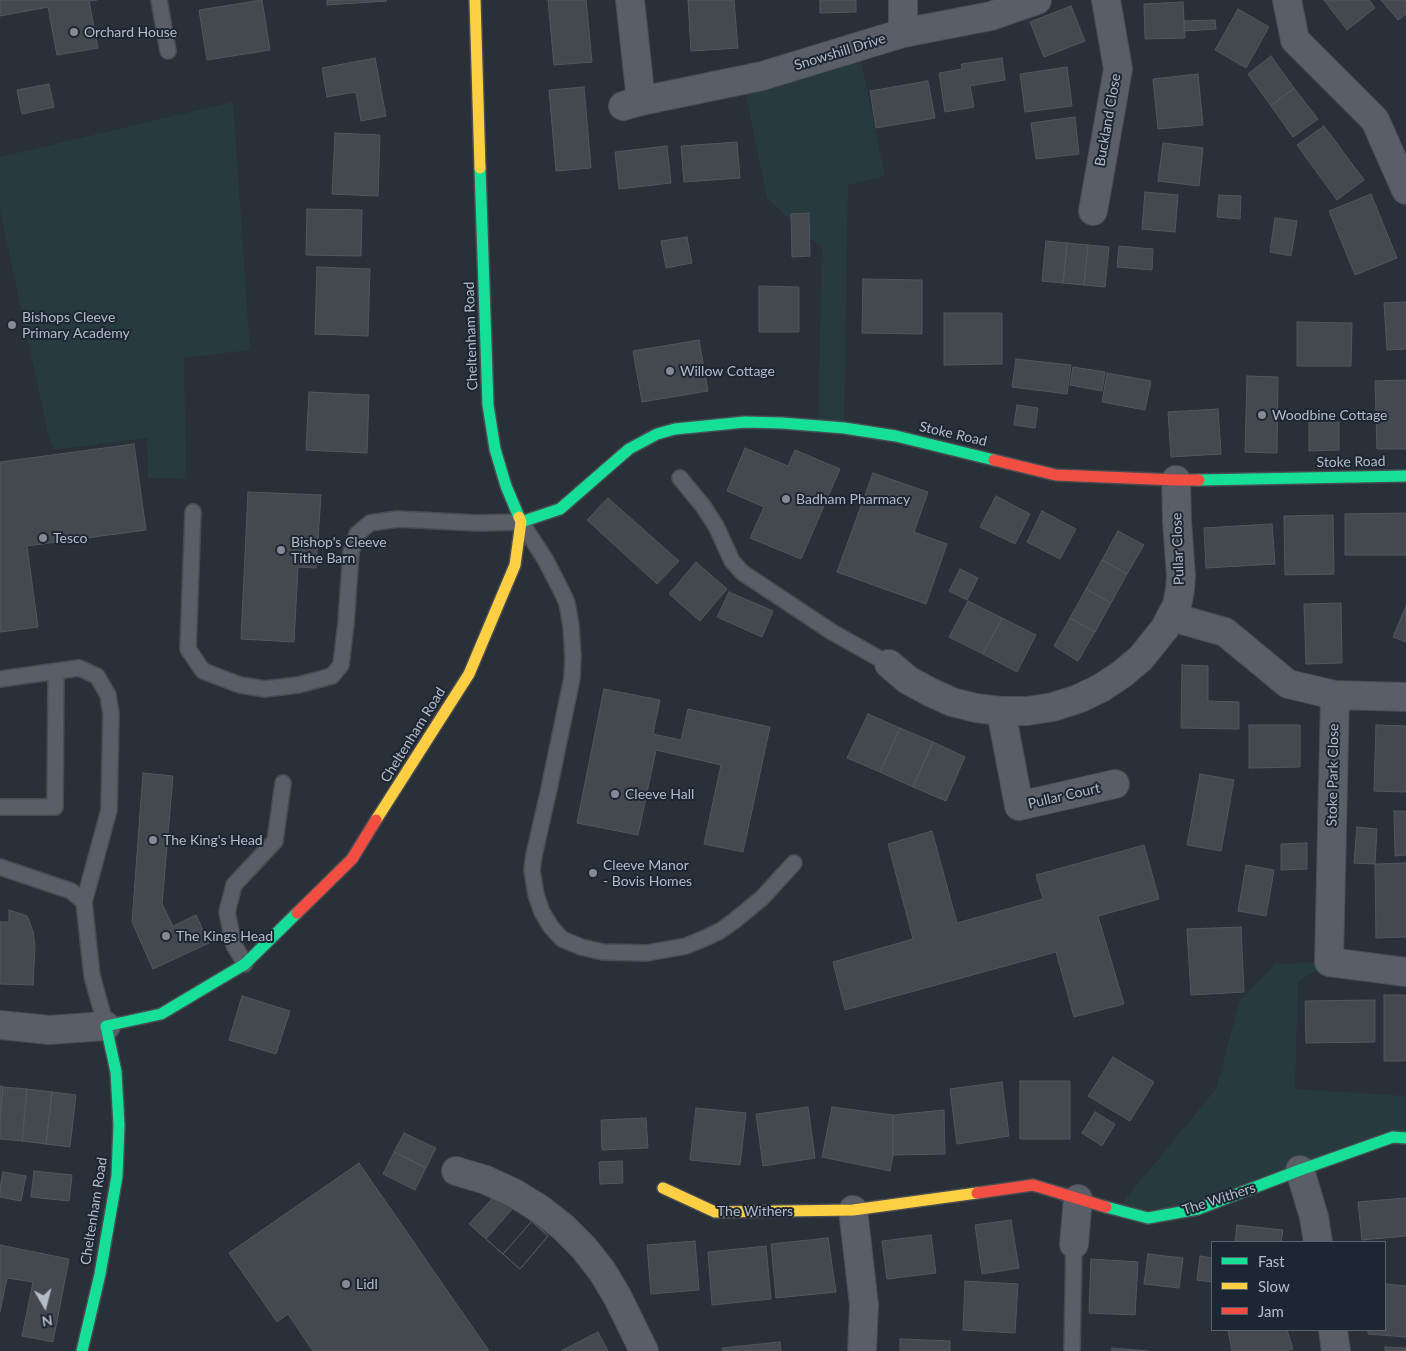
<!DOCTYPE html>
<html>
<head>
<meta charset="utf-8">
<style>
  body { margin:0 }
  #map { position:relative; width:1406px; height:1351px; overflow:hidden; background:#2a3038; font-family:Lato,sans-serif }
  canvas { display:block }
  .legend { position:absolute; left:1211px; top:1241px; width:175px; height:90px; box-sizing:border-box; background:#1d2633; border:1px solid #59626f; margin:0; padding:6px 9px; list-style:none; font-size:15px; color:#b4bcc9 }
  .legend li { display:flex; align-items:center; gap:10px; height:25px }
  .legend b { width:25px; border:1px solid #59626f }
  .north { position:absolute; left:20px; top:1281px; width:50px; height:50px; -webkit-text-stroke:4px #1d2633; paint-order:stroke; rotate:172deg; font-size:14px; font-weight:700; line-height:20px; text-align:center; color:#b4bcc9 }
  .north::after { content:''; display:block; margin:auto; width:18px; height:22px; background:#b4bcc9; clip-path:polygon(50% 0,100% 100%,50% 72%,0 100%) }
</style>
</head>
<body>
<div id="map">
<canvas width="1406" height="1351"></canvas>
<ul class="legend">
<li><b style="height:6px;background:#16e098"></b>Fast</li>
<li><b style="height:6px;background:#ffcf43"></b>Slow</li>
<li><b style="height:6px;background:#f24e42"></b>Jam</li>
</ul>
<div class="north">N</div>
</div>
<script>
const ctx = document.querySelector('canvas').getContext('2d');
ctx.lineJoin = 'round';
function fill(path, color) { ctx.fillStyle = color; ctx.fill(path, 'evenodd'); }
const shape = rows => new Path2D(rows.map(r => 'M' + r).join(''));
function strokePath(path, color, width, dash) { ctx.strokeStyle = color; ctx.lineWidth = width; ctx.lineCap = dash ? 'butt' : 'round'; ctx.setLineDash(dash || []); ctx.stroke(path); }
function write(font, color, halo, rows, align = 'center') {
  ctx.font = font + ' Lato,sans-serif'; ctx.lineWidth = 4; ctx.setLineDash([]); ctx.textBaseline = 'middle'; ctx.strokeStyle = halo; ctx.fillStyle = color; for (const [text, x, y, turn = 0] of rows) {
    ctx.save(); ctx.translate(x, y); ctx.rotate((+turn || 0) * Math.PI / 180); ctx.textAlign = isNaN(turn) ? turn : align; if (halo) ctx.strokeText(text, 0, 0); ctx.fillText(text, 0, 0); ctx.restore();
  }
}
fill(shape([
  [858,47,885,176,848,185,844,428,818,425,822,249,767,198,743,80],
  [233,102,250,350,184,358,186,479,148,478,147,438,54,450,49,438,0,211,0,157],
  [1329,962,1298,982,1295,1089,1406,1096,1406,1138,1198,1209,1117,1209,1216,1089,1240,1000,1275,964]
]), '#273a3e');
const building = shape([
  [0,0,97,0,89,1,98,48,57,55,48,7,0,16,0,0],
  [262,0,270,50,207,60,199,10,262,0],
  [327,0,386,0,387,1,327,5,327,0],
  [548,0,586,0,592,62,554,65,548,0],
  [688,0,734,0,738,48,691,51,688,0],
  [820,0,856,0,856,12,820,13,820,0],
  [1324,0,1369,0,1375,8,1347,30,1324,0],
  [1381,0,1406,0,1406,14,1398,20,1381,0],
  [1183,2,1185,38,1145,39,1144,4,1183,2],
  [1071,6,1085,41,1044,57,1030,22,1071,6],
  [1238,9,1269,27,1246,68,1215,50,1238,9],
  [1215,20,1216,29,1184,31,1184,21,1215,20],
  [1271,56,1294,88,1271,106,1248,74,1271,56],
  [375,58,386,116,361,121,356,92,327,97,322,68,375,58],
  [1002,58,1005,80,970,86,974,107,945,112,939,73,962,69,961,64,1002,58],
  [1067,67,1072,106,1025,112,1020,74,1067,67],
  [1198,74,1203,125,1158,129,1153,79,1198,74],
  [928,81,935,118,876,128,870,91,928,81],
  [49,84,54,107,22,114,17,90,49,84],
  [584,87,591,168,556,171,549,90,584,87],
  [1294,88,1318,119,1293,137,1271,106,1294,88],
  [1075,117,1079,154,1036,159,1031,123,1075,117],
  [1324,126,1364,180,1337,200,1297,145,1324,126],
  [335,133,380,135,378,196,332,194,335,133],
  [737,142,740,178,684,182,681,146,737,142],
  [1163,143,1203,148,1199,186,1158,181,1163,143],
  [667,146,671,183,619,189,615,152,667,146],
  [1145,192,1178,195,1175,232,1142,229,1145,192],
  [1371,194,1397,258,1355,275,1329,211,1371,194],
  [1219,195,1241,196,1240,219,1217,217,1219,195],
  [307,209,362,210,361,256,306,255,307,209],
  [809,213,810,256,792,257,791,214,809,213],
  [1275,218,1297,221,1291,256,1270,252,1275,218],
  [687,237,692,263,666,268,661,241,687,237],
  [1046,241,1067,243,1063,283,1042,281,1046,241],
  [1067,243,1088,245,1084,285,1063,283,1067,243],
  [1088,245,1109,247,1105,287,1084,285,1088,245],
  [1119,246,1153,249,1152,270,1117,267,1119,246],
  [317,267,370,269,368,336,315,334,317,267],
  [863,279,922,280,922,334,862,333,863,279],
  [759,286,799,287,799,332,759,332,759,286],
  [1406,302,1406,349,1387,350,1384,303,1406,302],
  [944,313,1002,313,1002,364,944,365,944,313],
  [1297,322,1352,323,1351,366,1297,366,1297,322],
  [699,340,708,391,642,402,633,351,699,340],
  [1016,359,1071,365,1067,394,1012,387,1016,359],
  [1073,367,1105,372,1102,391,1070,385,1073,367],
  [1107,373,1151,381,1145,410,1102,402,1107,373],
  [1247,376,1278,377,1277,453,1245,452,1247,376],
  [1406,380,1406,449,1377,449,1375,381,1406,380],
  [309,392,369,395,367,453,306,450,309,392],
  [1017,405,1038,408,1035,428,1014,425,1017,405],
  [1218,409,1221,454,1171,457,1168,412,1218,409],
  [1309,422,1339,422,1339,450,1309,451,1309,422],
  [134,444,146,530,27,546,38,627,0,632,0,462,134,444],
  [745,448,788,466,795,450,840,469,801,559,750,538,764,507,727,491,745,448],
  [873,473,928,492,914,532,947,544,926,604,837,572,873,473],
  [248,492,321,495,316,568,298,567,294,642,241,639,248,492],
  [996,496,1030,514,1015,544,980,527,996,496],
  [608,498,679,561,657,584,587,520,608,498],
  [1042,511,1076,529,1060,559,1027,542,1042,511],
  [1406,513,1406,555,1345,555,1345,514,1406,513],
  [1333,515,1334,574,1285,575,1284,516,1333,515],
  [1272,524,1275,564,1206,568,1204,528,1272,524],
  [1118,531,1144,545,1127,574,1102,560,1118,531],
  [1102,560,1127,574,1111,603,1086,589,1102,560],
  [696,562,727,589,700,621,669,594,696,562],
  [960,569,978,578,967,600,949,591,960,569],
  [1086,589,1111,603,1095,632,1070,618,1086,589],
  [729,592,773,611,762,637,717,617,729,592],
  [968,601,1002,618,983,654,949,637,968,601],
  [1341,603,1342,663,1306,664,1304,604,1341,603],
  [1406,606,1406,642,1393,637,1406,606],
  [1002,618,1036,635,1017,672,983,654,1002,618],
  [1070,618,1095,632,1078,661,1054,646,1070,618],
  [1182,665,1208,666,1208,701,1239,702,1239,729,1181,728,1182,665],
  [604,689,660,700,653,734,681,740,688,709,770,727,743,852,704,844,721,765,656,750,638,835,577,823,604,689],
  [868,714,900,728,880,772,847,758,868,714],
  [1249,725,1300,725,1300,767,1249,768,1249,725],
  [1376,725,1406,726,1406,792,1374,791,1376,725],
  [900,728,933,742,913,787,880,772,900,728],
  [933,742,965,757,946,801,913,787,933,742],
  [143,773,173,776,162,904,173,926,196,915,209,943,153,969,132,922,143,773],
  [1200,774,1234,780,1221,851,1187,845,1200,774],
  [1394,811,1406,811,1406,855,1395,856,1394,811],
  [1357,827,1377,829,1375,864,1354,863,1357,827],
  [932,831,957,923,1043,899,1036,875,1144,845,1159,899,1098,916,1124,1004,1074,1017,1056,952,845,1010,833,962,913,939,888,844,932,831],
  [1307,843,1307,869,1281,870,1281,844,1307,843],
  [1406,863,1406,937,1376,938,1375,864,1406,863],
  [1246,865,1274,870,1266,916,1238,911,1246,865],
  [9,910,27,916,33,931,35,947,33,985,0,984,0,922,9,922,9,910],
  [1241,927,1244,992,1191,995,1187,929,1241,927],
  [1384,995,1406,995,1406,1061,1384,1061,1384,995],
  [242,996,290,1011,276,1054,229,1040,242,996],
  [1375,1000,1375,1042,1306,1043,1305,1001,1375,1000],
  [1113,1057,1154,1082,1130,1121,1088,1096,1113,1057],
  [1020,1081,1070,1081,1070,1139,1020,1139,1020,1081],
  [1002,1082,1009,1136,957,1144,950,1089,1002,1082],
  [0,1086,3,1087,0,1117,0,1086],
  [3,1087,27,1089,22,1141,0,1139,0,1117,3,1087],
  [27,1089,52,1092,46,1144,22,1141,27,1089],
  [52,1092,76,1095,70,1147,46,1144,52,1092],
  [808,1107,815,1158,763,1166,756,1114,808,1107],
  [832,1107,893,1115,893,1155,890,1171,822,1157,832,1107],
  [696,1108,746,1113,740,1165,690,1160,696,1108],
  [944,1110,945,1154,893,1155,893,1115,944,1110],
  [1095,1112,1115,1124,1102,1146,1082,1133,1095,1112],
  [646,1118,648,1148,602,1150,601,1120,646,1118],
  [404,1133,436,1148,426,1168,394,1152,404,1133],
  [394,1152,426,1168,415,1190,383,1174,394,1152],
  [622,1161,623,1183,600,1184,599,1162,622,1161],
  [359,1163,489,1351,313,1351,288,1314,277,1322,229,1253,359,1163],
  [34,1171,72,1175,69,1201,31,1197,34,1171],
  [3,1172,26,1176,21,1201,0,1197,0,1188,3,1172],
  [498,1192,548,1236,520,1269,469,1224,498,1192],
  [1406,1198,1406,1236,1362,1240,1358,1202,1406,1198],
  [515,1206,532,1221,503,1254,486,1239,515,1206],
  [1011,1220,1019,1268,982,1274,975,1225,1011,1220],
  [532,1221,548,1236,520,1269,503,1254,532,1221],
  [1237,1225,1283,1230,1281,1242,1235,1242,1237,1225],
  [931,1235,936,1273,887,1279,882,1241,931,1235],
  [828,1238,836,1292,776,1298,771,1244,828,1238],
  [695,1241,699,1290,651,1294,647,1245,695,1241],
  [0,1245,69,1259,53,1342,22,1336,33,1282,7,1278,0,1312,0,1245],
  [766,1246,771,1299,712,1305,708,1252,766,1246],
  [1148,1254,1183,1258,1179,1288,1144,1284,1148,1254],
  [1200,1256,1212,1258,1212,1282,1197,1280,1200,1256],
  [1091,1259,1138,1262,1135,1315,1089,1313,1091,1259],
  [965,1281,1018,1284,1015,1333,963,1330,965,1281],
  [1385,1284,1406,1286,1406,1337,1368,1334,1368,1330,1385,1330,1385,1284],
  [1228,1330,1287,1330,1293,1349,1285,1351,1232,1351,1228,1330],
  [598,1332,608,1351,561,1351,598,1332],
  [900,1339,950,1341,950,1351,900,1351,900,1339],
  [780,1342,781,1351,723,1351,722,1348,780,1342],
  [1385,1347,1406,1348,1406,1351,1385,1351,1385,1347],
  [1112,1348,1148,1351,1111,1351,1112,1348]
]);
fill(building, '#444950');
strokePath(building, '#52575f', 1);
const lane = shape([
  [159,0,168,51],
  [680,478,703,506,716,526,732,561,743,573,832,632,889,664],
  [193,512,188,649,203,671,240,685,265,689,298,685,332,676,341,665,346,623,351,552,357,534,370,523,398,519,477,523,521,522,545,559,561,590,567,603,571,626,573,657,572,678,549,789,534,855,532,870,536,895,542,912,551,927,562,939,581,947,603,952,647,953,686,946,703,939,720,931,734,921,762,898,794,863],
  [0,679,79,668,97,676,108,695,111,714,109,810,84,902,92,976,106,1026],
  [0,807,55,807,56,671],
  [0,867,71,891,84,902],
  [245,964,234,945,227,912,234,885,275,841,283,783],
  [1072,1351,1074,1244]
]);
const street = shape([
  [630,0,641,101],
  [1287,0,1295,40,1375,120,1406,190],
  [903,33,903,0],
  [623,106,641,101,762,76,903,33,991,16,1037,0],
  [1093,211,1118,69,1106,0],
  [1172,617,1225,632,1288,684,1335,695,1329,962,1406,972],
  [889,664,908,680,930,692,952,702,976,708,1001,711,1027,711,1053,707,1078,699,1101,688,1122,674,1141,658,1165,628,1177,605,1180,590,1181,576,1177,521,1176,480],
  [1335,695,1406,697],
  [1001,711,1019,806,1115,784],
  [0,1025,49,1030,106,1026],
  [1300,1170,1314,1217,1318,1242],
  [456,1171,486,1180,514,1193,540,1209,563,1227,584,1248,602,1271,617,1296,644,1351],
  [853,1210,864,1305,862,1351],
  [1074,1244,1078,1199],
  [1333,1330,1336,1351]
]);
const fast = shape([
  [480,168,488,405,495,449,506,486,519,517],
  [1199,480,1406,476],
  [521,522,560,509,629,449,657,434,675,429,745,422,782,423,844,428,896,436,994,460],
  [1106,1207,1148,1218,1198,1209,1300,1170,1393,1137,1406,1138],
  [82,1351,100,1274,117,1176,119,1125,116,1072,106,1026,161,1014,245,964,297,913]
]);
const slow = shape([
  [475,0,480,168],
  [376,820,469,674,515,565,521,522,519,517],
  [663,1188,715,1212,853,1210,977,1193]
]);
const jam = shape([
  [994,460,1056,475,1176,480,1199,480],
  [297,913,352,859,376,820],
  [977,1193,1033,1185,1106,1207]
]);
strokePath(lane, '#484c53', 18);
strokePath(street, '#484c53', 30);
strokePath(fast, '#484c53', 14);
strokePath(slow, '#484c53', 14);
strokePath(jam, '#484c53', 14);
strokePath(lane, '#5a5e66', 15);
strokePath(street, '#5a5e66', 28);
strokePath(fast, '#16e098', 11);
strokePath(slow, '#ffcf43', 11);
strokePath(jam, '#f24e42', 11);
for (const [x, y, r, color] of [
  [74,32,5,"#848b96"],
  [12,325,5,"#848b96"],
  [670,371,5,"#848b96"],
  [1262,415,5,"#848b96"],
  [786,499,5,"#848b96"],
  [43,538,5,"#848b96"],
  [281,550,5,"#848b96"],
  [615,794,5,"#848b96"],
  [153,840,5,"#848b96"],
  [593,873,5,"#848b96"],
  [166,936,5,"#848b96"],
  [346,1284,5,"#848b96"]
]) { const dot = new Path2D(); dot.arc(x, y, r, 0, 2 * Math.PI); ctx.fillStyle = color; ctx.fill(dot); strokePath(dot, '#1d2633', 2); }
write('14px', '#b4bcc9', '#1d2633', [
  ["Orchard House",84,32],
  ["Bishops Cleeve",22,317],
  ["Primary Academy",22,333],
  ["Willow Cottage",680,371],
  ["Woodbine Cottage",1272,415],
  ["Badham Pharmacy",796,499],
  ["Tesco",53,538],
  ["Bishop's Cleeve",291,542],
  ["Tithe Barn",291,558],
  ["Cleeve Hall",625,794],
  ["The King's Head",163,840],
  ["Cleeve Manor",603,865],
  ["- Bovis Homes",603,881],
  ["The Kings Head",176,936],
  ["Lidl",356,1284]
], 'left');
write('14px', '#b4bcc9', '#1d2633', [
  ["Snowshill Drive",840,52,-17],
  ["Buckland Close",1108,120,-80],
  ["Cheltenham Road",471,336,-92],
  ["Stoke Road",953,434,13],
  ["Stoke Road",1351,462,-1],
  ["Pullar Close",1178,549,-92],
  ["Cheltenham Road",413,735,-58],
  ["Stoke Park Close",1333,775,-89],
  ["Pullar Court",1064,796,-13],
  ["The Withers",1219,1199,-18],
  ["Cheltenham Road",94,1211,-81],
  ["The Withers",755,1211]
]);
</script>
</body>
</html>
